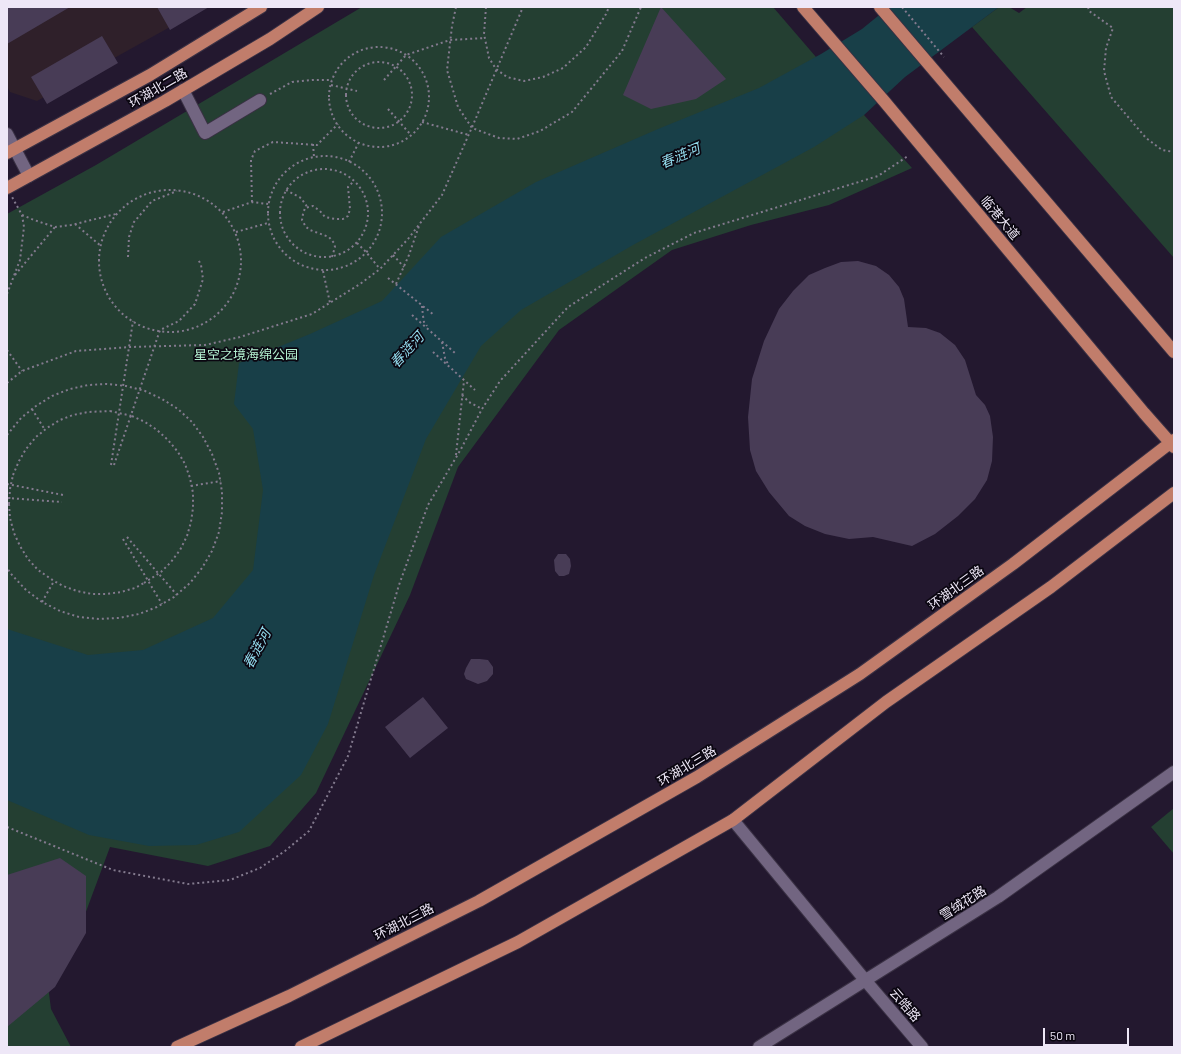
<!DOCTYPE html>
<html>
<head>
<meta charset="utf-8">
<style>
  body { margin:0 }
  #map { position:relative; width:1181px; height:1054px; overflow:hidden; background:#23182f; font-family:Barlow,sans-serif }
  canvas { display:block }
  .frame { position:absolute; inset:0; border:8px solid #eee7f7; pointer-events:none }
  .scale { position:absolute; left:1043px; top:1028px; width:86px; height:18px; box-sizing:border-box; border:2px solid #eee7f7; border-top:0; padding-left:5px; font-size:12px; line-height:14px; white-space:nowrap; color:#eee7f7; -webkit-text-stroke:3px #0a0610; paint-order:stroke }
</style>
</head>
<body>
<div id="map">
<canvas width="1181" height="1054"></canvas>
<div class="frame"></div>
<div class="scale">50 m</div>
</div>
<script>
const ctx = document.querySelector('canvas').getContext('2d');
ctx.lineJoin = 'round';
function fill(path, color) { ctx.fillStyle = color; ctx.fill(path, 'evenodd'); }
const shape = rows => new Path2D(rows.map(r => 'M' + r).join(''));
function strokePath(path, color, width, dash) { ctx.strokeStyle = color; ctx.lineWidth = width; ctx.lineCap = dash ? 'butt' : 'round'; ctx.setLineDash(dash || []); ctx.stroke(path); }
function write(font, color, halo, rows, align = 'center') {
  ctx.font = font + ' Barlow,"Noto Sans SC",sans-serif'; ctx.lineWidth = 3.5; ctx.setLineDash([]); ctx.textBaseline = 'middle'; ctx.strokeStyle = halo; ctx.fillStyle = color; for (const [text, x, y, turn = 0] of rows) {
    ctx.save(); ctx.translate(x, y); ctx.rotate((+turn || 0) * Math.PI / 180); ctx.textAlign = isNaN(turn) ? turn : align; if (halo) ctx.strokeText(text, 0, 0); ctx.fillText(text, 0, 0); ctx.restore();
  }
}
fill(shape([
  [7,7,206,7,37,101,10,92,7,86]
]), '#2f202a');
fill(shape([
  [362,7,773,7,816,57,864,115,912,168,829,205,751,225,672,250,559,330,458,467,410,595,316,793,270,846,208,866,110,847,84,917,44,954,51,1009,71,1047,7,1047,7,214,96,165],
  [999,7,1009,7,1019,13,1027,7,1174,7,1174,258,972,27],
  [1174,808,1174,854,1151,827]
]), '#243f32');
fill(shape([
  [889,7,999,7,905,77,864,115,814,147,633,245,521,310,481,346,426,439,374,575,328,724,301,775,239,832,196,845,149,846,89,835,7,800,7,629,88,655,143,650,213,618,253,570,263,490,253,429,234,404,239,363,310,334,382,301,441,237,536,182,658,129,759,88,821,54,862,29]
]), '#183f48');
fill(shape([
  [7,7,70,7,7,44],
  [157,7,209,7,170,30],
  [661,7,726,79,696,99,651,109,623,95],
  [102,36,118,63,47,104,31,77],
  [858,261,876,266,889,275,899,287,904,299,908,327,926,328,940,333,955,345,965,360,976,395,985,405,990,416,993,437,992,461,987,480,975,499,958,516,935,534,912,546,873,537,849,539,825,534,805,526,789,516,769,492,756,471,750,450,748,417,752,379,764,341,779,309,793,291,809,275,825,268,841,262],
  [558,554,566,554,570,559,571,566,569,574,564,576,559,576,555,571,554,560],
  [471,659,480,659,488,660,493,667,493,674,487,681,478,684,466,679,464,674,466,668],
  [423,697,448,728,410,758,385,727],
  [60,858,86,876,86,933,55,987,7,1027,7,875]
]), '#483c56');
const minor = shape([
  [183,90,205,133,260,100],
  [7,134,29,176],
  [733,820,865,980,922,1047],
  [759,1047,998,897,1174,772]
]);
const major = shape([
  [803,7,884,101,1144,413,1174,447],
  [880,7,1174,352],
  [7,153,150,75,261,7],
  [7,188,165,101,270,39,318,7],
  [177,1047,289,996,479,901,697,777,860,674,1013,564,1174,440],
  [301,1047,518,942,733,820,886,702,1051,587,1174,493]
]);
strokePath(minor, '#3a3144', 14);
strokePath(major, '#3a3144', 14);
strokePath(shape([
  [456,7,452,26,447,70,458,107,472,128,499,138,517,139,540,131,572,112,622,51,641,7],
  [486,7,484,34,489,58,496,69,507,77,524,81,543,77,563,68,586,47,606,14,609,7],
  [902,7,944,57],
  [1088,7,1089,11,1113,28,1106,48,1104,71,1111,97,1146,138,1162,150,1174,152],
  '329 97a50 50 0 1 1 100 0a50 50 0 1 1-100 0Z',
  '346 95a33 33 0 1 1 66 0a33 33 0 1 1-66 0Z',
  [384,80,406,55,450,40,485,38],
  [331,85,357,91],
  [270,94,292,82,312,80,332,80],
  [388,109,411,135],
  [422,122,469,135],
  [313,144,314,157],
  '268 213a57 57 0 1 1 114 0a57 57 0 1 1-114 0Z',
  [349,162,359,142],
  '280 213a44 44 0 1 1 88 0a44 44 0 1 1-88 0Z',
  [286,190,301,198,308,208],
  '99 261a71 71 0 1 1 142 0a71 71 0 1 1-142 0Z',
  [252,202,251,160,255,151,273,142,317,145,338,124],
  [223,212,252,202,268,204],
  [22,215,34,220,55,227,71,225,116,214],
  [75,224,101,246],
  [236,232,268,223],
  [357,243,366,252,380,269],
  [393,255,404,267],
  [128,257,129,237,134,222,152,201,177,191],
  [332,257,335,247,334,243,329,237,310,230,306,227,302,220,303,214,305,208,313,206,320,211,325,217,335,219,343,219,348,216,350,209,348,187,354,181],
  [323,271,330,303],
  [15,275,55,227],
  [388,278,434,315],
  [396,284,409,255,419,226],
  [7,294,20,260,24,227,22,215,12,197],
  [422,306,423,316,424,322,427,326],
  [412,315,455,353],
  [442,342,445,358,448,364],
  [7,350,22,371],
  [433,352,475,390],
  [7,383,22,371,76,351,130,347,205,345,240,337,312,314,360,284,380,269,408,239,442,195,473,125,523,7],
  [462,395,469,402,482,409],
  [32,409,45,430],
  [132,416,145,422,157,430,168,440,178,452,185,464,190,478,193,493,193,508,191,522,187,536,180,550,171,562,161,572],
  [7,435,21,418,36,406,52,396,70,389,88,385,107,384,126,386,145,391,162,399,178,409,192,422,203,437,212,454,219,473,222,492,222,512,219,532,212,551,202,568,190,583,174,597,157,607,139,614,119,618,99,619,79,617,60,611,42,602,26,590,12,575,7,568],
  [456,455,461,408,464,381],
  [111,465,133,321],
  [114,465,160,330,179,321,195,304,203,279,201,265,198,259],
  [13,475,19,461,26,449,36,437,47,428,60,420,73,415,88,412,110,411],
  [7,484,63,495],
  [191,486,221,481],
  [7,498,62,502],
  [9,504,10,518,14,533,20,546,28,559,38,570,54,581,63,586,77,591,92,594,107,594,121,592,135,588,144,583],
  [127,537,177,595],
  [123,539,162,604],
  [42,602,54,581],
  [7,827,113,870,188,884,230,880,260,868,285,851,309,831,348,756,399,585,428,505,461,449,482,409,500,381,568,307,645,258,694,233,878,176,908,156]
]), '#837a8e', 2, [2, 3]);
strokePath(minor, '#726581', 12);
strokePath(major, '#c17d6b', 12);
strokePath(shape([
  [110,411,132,416],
  [9,504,10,489,13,475],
  [144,583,161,572]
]), '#837a8e', 2, [2, 3]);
write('13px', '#eee7f7', '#0a0610', [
  ["环湖北二路",158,88,-30],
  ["临港大道",1000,218,50],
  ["环湖北三路",956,588,-36],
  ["环湖北三路",687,766,-31],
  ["雪绒花路",963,903,-32],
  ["环湖北三路",404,922,-27],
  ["云皓路",905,1005,49]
]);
write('13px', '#b5f3d3', '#0a0610', [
  ["星空之境海绵公园",246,355]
]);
write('italic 14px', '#91d9eb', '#0a0610', [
  ["春涟河",680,156,-23],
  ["春涟河",407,350,-48],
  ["春涟河",257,649,-62]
]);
</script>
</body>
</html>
